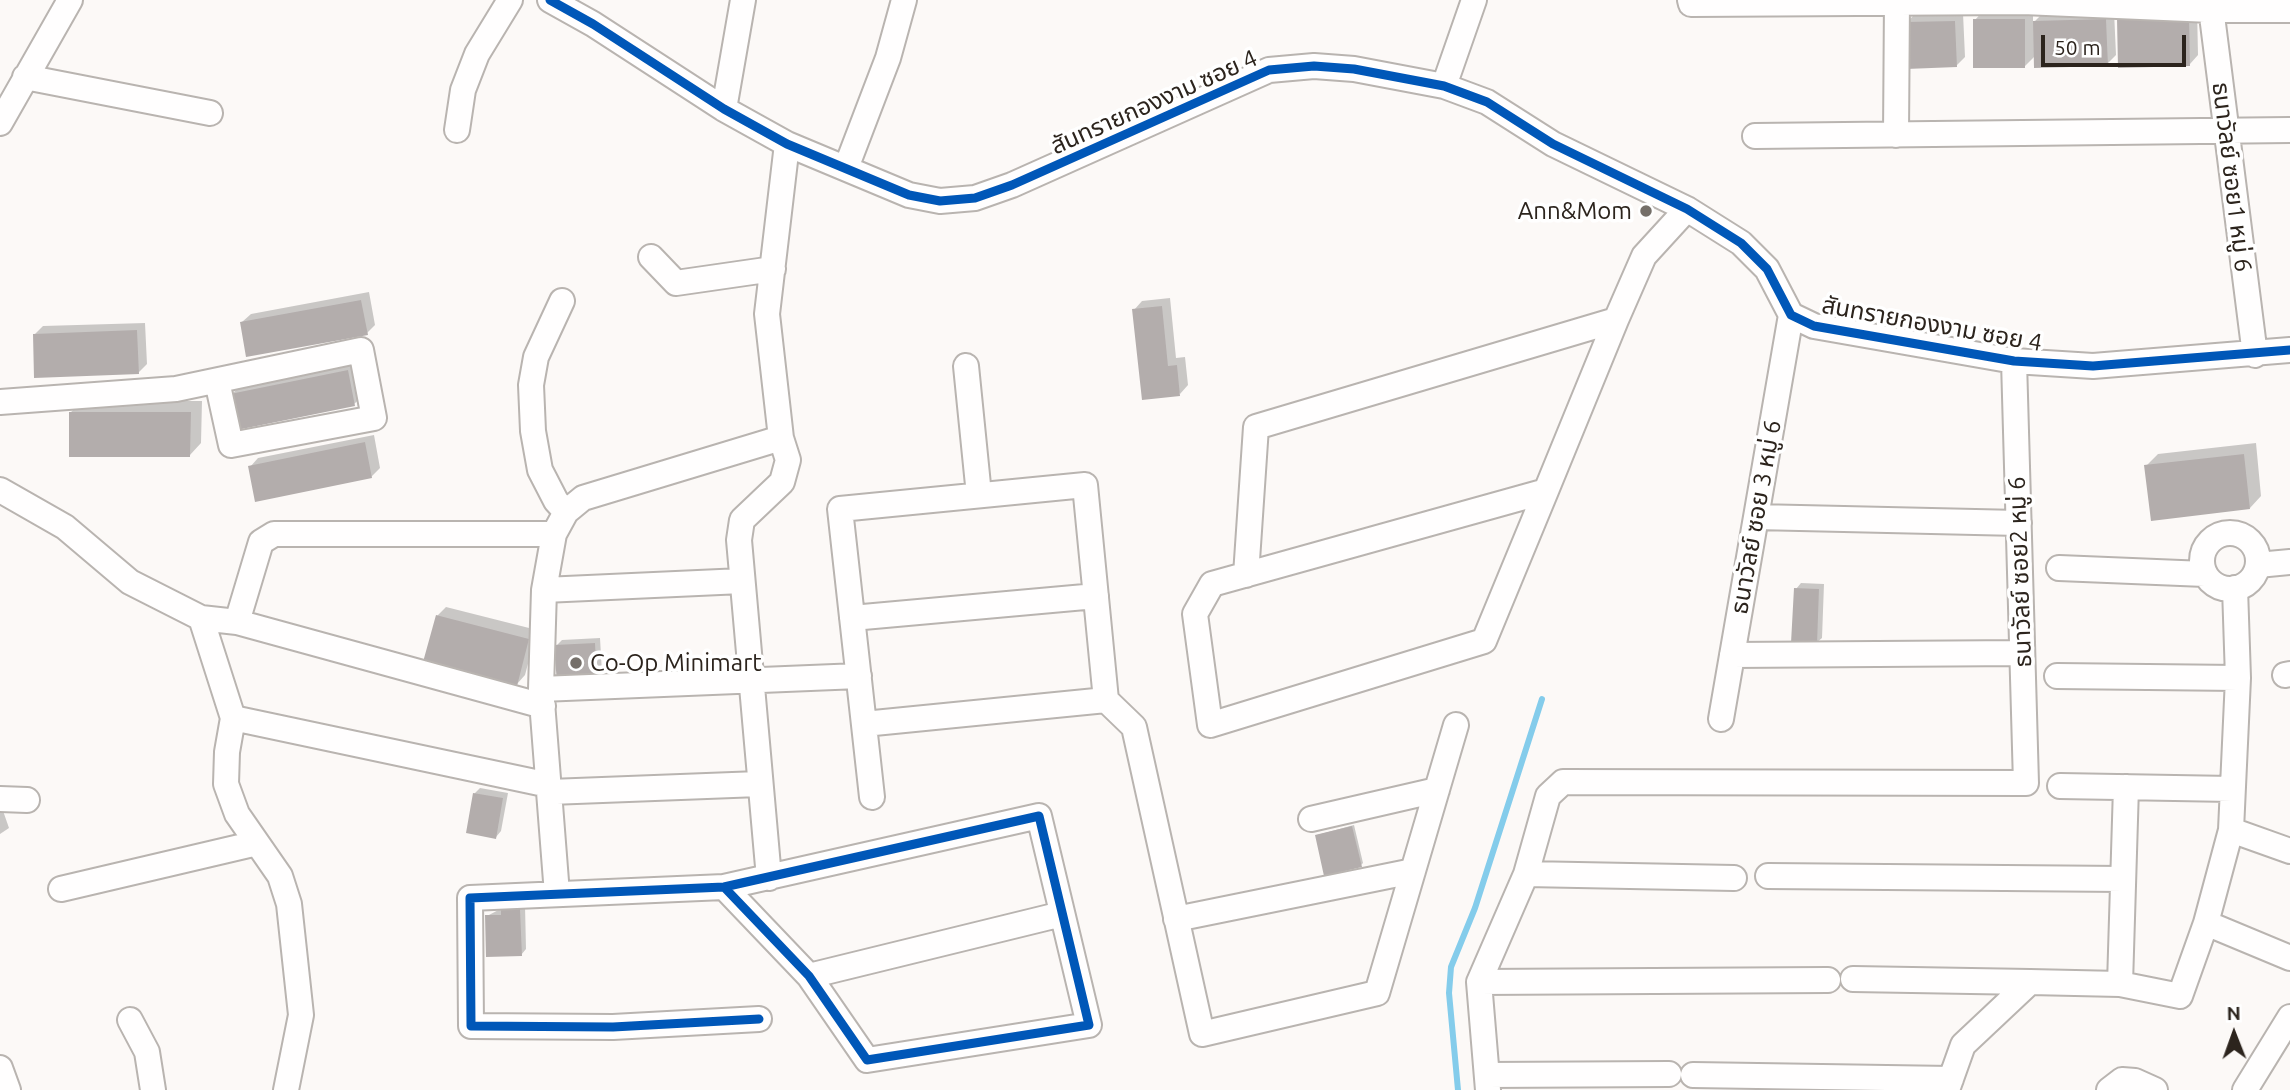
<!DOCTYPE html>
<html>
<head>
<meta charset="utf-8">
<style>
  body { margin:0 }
  #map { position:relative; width:2290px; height:1090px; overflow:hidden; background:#fcf9f7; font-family:Ubuntu,sans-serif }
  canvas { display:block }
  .north { position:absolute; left:2199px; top:999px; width:70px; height:70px; -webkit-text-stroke:5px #fff; paint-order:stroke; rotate:359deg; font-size:19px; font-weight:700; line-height:28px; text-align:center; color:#2c241d }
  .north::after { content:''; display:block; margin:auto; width:24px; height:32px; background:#2c241d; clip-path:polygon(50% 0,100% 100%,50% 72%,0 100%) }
  .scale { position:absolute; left:2041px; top:35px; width:145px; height:32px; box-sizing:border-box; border:4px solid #2c241d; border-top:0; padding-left:9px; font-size:21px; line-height:24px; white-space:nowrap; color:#2c241d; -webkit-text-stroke:5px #fff; paint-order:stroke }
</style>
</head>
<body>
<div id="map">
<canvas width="2290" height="1090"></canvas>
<div class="north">N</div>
<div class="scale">50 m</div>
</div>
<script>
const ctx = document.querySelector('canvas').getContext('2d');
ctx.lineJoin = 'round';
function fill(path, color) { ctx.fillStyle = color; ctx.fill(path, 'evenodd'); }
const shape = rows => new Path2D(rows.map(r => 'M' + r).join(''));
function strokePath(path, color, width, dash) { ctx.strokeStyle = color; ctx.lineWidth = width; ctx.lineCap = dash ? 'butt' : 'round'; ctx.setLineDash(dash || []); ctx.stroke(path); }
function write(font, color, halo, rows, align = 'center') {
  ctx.font = font + ' Ubuntu,"Noto Sans Thai",sans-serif'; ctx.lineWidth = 7; ctx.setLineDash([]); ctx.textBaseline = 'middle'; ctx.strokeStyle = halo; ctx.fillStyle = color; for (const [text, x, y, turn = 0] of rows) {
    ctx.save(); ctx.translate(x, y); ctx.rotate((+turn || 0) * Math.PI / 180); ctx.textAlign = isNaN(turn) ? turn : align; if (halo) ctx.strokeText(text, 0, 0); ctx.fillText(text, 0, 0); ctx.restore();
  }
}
fill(shape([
  [2197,8,2198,55,2190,64,2127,10],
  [1983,11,2033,11,2033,23,2044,12,2114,11,2116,55,2107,64,2036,55,2025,66,1975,20],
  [1963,13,1965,57,1956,66,1906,23,1915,14],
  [369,292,375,325,367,333,242,322,251,314],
  [1170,298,1176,358,1185,357,1188,385,1180,394,1134,310,1142,301],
  [145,323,147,364,138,373,35,334,43,326],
  [356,362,363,396,354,404,232,394,240,386],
  [83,401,202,401,201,443,190,455,71,412],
  [374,435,380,468,371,477,250,467,258,458],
  [2256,443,2261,496,2250,508,2146,466,2158,454],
  [1801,583,1824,584,1822,638,1816,643,1796,589],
  [446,607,537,630,525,675,517,684,437,616],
  [600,638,602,673,596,679,556,646,562,640],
  [480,788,508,793,501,831,496,837,474,794],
  [1,805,9,828,0,834,0,806],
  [1354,825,1363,863,1361,865,1317,835],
  [508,905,525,905,526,949,521,955,487,916]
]), '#0003');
strokePath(shape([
  [1458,1090,1449,993,1451,967,1475,908,1542,699]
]), '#84cceb', 6);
fill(shape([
  [2189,16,2190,66,2118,68,2117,18],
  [1973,19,2025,19,2025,68,1973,68],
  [2106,19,2108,66,2034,68,2033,21],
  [1955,21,1957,67,1906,69,1904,22],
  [361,300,368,335,246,357,240,322],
  [1162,306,1168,366,1177,365,1180,396,1142,400,1132,309],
  [137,330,139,374,34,378,33,334],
  [348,370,355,406,237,430,230,394],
  [69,412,191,412,190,457,69,457],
  [365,442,372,478,255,502,248,466],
  [2244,454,2250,509,2151,521,2144,465],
  [1794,588,1819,589,1817,645,1791,643],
  [436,615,529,639,517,686,423,662],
  [595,643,597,680,557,683,554,645],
  [473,793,503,798,496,839,466,833],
  [1352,826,1362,867,1324,876,1315,835],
  [520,909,522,956,486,957,485,915,501,915,501,910]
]), '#b3adac');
const minor = shape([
  [550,0,593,24,724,109,787,144,909,195,940,201,975,198,1012,185,1269,70,1314,66,1354,69,1444,86,1487,102,1553,144,1687,209,1741,243,1767,269,1791,315,1814,326,2014,361,2093,366,2290,350],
  [1690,0,1691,4,2023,2,2211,10,2290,10],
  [2210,0,2255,355],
  [25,77,210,113],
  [1444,86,1474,0],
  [724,109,743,0],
  [0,123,70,0],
  [457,130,463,90,477,54,510,0],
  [1896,135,1897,0],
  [1755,136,2290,130],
  [846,168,888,58,904,0],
  [651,257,676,283,773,269],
  [562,301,536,357,531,385,533,431,540,470,556,501,566,512],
  [966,366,979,495],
  [0,402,176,389,361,350,374,418,231,445,217,381],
  [0,490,65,527,130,582,201,618,237,622,543,706],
  [1546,491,1212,584,1195,614,1210,725,1484,641,1546,491,1616,320,1644,256,1687,209],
  [1756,517,2019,523],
  '2202 561a28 28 0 1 1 56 0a28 28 0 1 1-56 0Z',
  [2258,565,2290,562],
  [2059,568,2205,574],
  [1246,575,1256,427,1616,320],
  [544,590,742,581],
  [201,618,233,718,549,785],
  [852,618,1096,596],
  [237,622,261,542,274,534,554,534],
  [1732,655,2022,653],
  [2285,675,2290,674],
  [2057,676,2238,678],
  [541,689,859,676],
  [233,718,227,752,226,784,237,814,280,876,289,904,301,1015,286,1090],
  [1721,719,1791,315],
  [864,724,1106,700,1134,727,1202,1034,1377,993,1456,725],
  [2060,786,2232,789],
  [550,792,759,784],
  [872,797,840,509,1085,485,1106,700],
  [0,799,27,800],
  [1311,819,1437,790],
  [2231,830,2290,851],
  [1526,874,1734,878],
  [1768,876,2123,879],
  [769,878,739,540,742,520,782,482,788,460,781,438,767,314,787,144],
  [724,887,809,976,867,1060,1089,1025,1039,816,724,887,470,898,471,1026,613,1027,759,1019],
  [61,889,257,843],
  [557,894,541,689,544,590,554,534,566,512,583,498,781,438],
  [1176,919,1413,871],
  [2206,923,2290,958],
  [809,976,1062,914],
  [1853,979,2030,982],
  [1479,982,1828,980],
  [2120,984,2126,787],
  [130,1020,147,1052,153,1090],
  [0,1068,8,1090],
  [1487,1075,1669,1074],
  [1693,1075,1951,1079],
  [1488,1090,1479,982,1526,874,1548,796,1563,782,2026,783,2014,361],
  [1947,1090,1963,1045,2030,982,2120,984,2180,996,2206,923,2231,830,2238,678,2235,588],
  [2109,1090,2122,1080,2135,1081,2155,1090],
  [2245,1090,2290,1017]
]);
strokePath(minor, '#b9b4b0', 28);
strokePath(minor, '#fffefe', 24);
strokePath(shape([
  [550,0,593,24,724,109,787,144,909,195,940,201,975,198,1012,185,1269,70,1314,66,1354,69,1444,86,1487,102,1553,144,1687,209,1741,243,1767,269,1791,315,1814,326,2014,361,2093,366,2290,350],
  [724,887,809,976,867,1060,1089,1025,1039,816,724,887,470,898,471,1026,613,1027,759,1019]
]), '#0057b8', 9);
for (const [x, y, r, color] of [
  [1646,211,7,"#756f69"],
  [576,663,7,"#756f69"]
]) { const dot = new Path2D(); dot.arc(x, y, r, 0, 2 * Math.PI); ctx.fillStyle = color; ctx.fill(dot); strokePath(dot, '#fff', 2.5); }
write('24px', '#2c241d', '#fff', [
  ["สันทรายกองงาม ซอย 4",1154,102,-24],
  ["ธนาวัลย์ ซอย1 หมู่ 6",2232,177,83],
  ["สันทรายกองงาม ซอย 4",1932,324,10],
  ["ธนาวัลย์ ซอย 3 หมู่ 6",1756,517,-80],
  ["ธนาวัลย์ ซอย2 หมู่ 6",2020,572,-92]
]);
write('24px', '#2c241d', '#fff', [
  ["Ann&Mom",1632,211],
  ["Co-Op Minimart",590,663,"left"]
], 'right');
</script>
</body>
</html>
